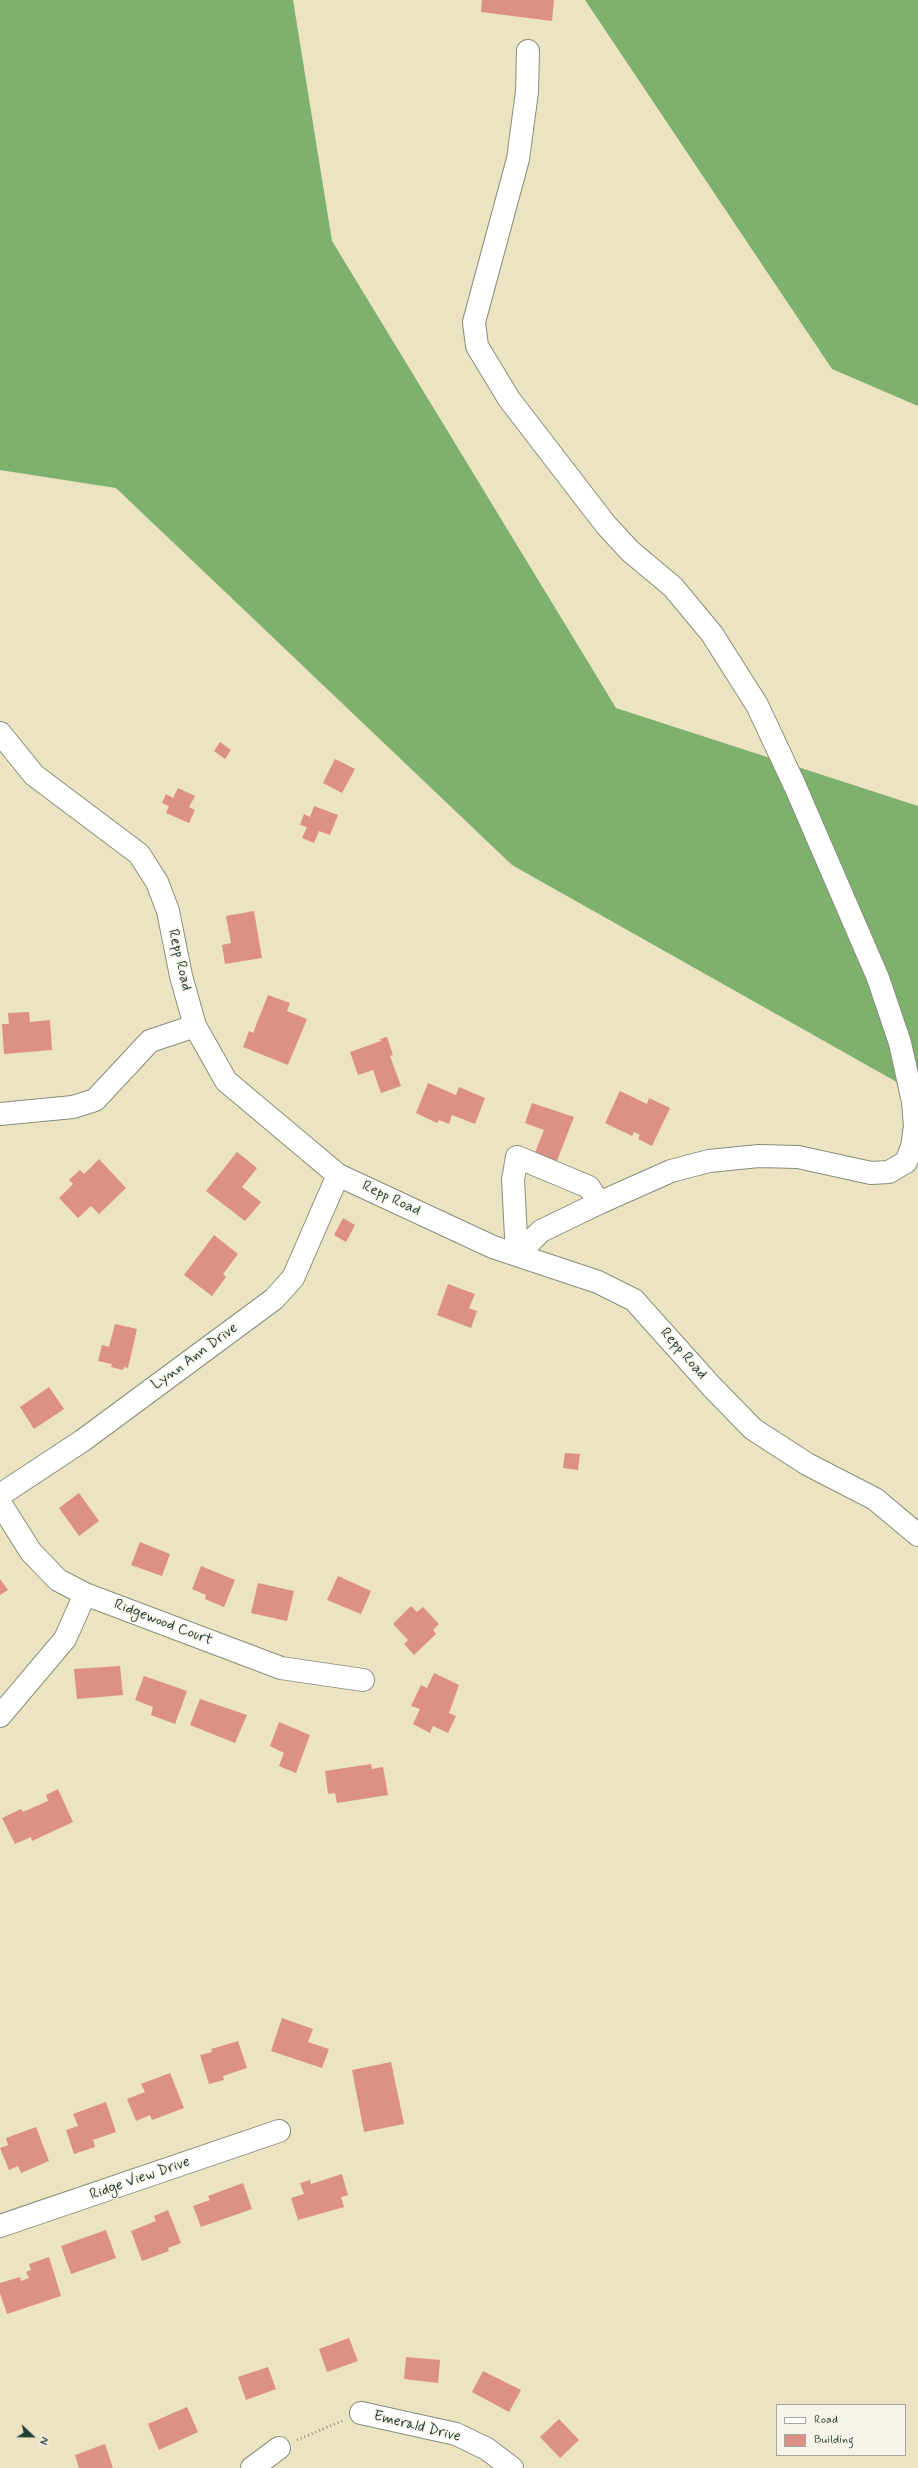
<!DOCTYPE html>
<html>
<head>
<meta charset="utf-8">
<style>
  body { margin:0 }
  #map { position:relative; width:918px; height:2468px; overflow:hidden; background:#ebe3c1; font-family:Mynerve,sans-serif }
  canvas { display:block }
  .legend { position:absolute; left:776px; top:2404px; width:130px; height:52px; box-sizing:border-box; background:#f7f3e8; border:1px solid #a1aaa0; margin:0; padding:5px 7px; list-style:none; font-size:12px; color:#1f3d34 }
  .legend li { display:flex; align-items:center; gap:8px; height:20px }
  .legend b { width:20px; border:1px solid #a1aaa0 }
  .north { position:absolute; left:12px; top:2416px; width:40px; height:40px; -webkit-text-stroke:3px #f7f3e8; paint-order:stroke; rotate:112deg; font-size:11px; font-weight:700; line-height:16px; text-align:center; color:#1f3d34 }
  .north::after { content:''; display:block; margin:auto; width:14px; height:18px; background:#1f3d34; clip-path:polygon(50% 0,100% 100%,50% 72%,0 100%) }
</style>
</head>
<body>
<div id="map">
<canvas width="918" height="2468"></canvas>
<ul class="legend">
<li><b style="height:5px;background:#fff"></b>Road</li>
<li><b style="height:11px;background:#dd9085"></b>Building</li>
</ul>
<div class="north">N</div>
</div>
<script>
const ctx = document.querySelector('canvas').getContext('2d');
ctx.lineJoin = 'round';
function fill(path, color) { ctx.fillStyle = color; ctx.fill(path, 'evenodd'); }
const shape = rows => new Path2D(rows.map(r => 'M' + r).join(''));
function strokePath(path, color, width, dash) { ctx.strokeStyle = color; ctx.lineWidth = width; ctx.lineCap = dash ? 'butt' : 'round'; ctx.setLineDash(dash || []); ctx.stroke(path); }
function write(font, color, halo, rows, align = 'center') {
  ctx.font = font + ' Mynerve,sans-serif'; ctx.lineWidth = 3; ctx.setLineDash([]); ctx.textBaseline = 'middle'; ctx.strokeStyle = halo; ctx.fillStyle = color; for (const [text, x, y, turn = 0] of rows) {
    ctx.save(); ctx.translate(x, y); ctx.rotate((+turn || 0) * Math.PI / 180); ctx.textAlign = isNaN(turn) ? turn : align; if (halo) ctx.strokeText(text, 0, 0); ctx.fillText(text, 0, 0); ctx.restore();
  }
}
fill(shape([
  [0,0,293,0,332,241,616,708,918,806,918,1094,512,865,116,488,0,470],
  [585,0,918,0,918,406,832,369]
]), '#7db16d');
fill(shape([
  [482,0,554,0,552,21,481,12],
  [220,742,231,750,225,759,214,751],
  [335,759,355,769,342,793,323,783],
  [178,788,195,796,189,807,195,810,189,823,166,813,169,806,162,803,166,794,173,798],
  [314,806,338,815,330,835,319,831,314,843,302,838,307,827,300,825,304,814,310,817],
  [254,911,262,958,225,964,222,945,231,943,226,916],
  [268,995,290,1003,287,1011,307,1019,288,1065,243,1047,249,1031,253,1033],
  [29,1012,30,1022,50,1020,52,1050,4,1054,2,1024,9,1024,8,1013],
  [387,1037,393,1055,390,1056,401,1086,381,1093,373,1070,358,1075,350,1052,381,1041,380,1039],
  [428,1083,456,1095,459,1087,485,1098,475,1124,452,1115,449,1124,439,1120,437,1123,416,1113],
  [620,1091,647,1104,649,1098,670,1108,652,1146,638,1139,640,1135,634,1132,632,1136,605,1123],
  [532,1103,574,1117,555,1166,533,1158,544,1130,525,1123],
  [237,1152,257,1168,242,1187,261,1202,245,1221,206,1191],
  [99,1159,126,1188,99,1214,91,1206,78,1218,59,1198,73,1184,69,1180,80,1170,84,1174],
  [343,1218,355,1225,346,1242,334,1235],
  [214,1235,238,1254,223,1274,226,1277,212,1296,184,1275],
  [448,1284,475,1294,469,1308,477,1311,471,1328,437,1315],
  [115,1324,137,1329,128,1368,124,1367,123,1370,111,1367,112,1364,98,1361,102,1345,109,1347],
  [49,1387,64,1409,34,1429,20,1407],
  [565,1453,580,1454,578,1470,563,1468],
  [79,1493,99,1521,79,1536,59,1508],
  [140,1542,170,1554,162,1576,131,1565],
  [201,1566,235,1580,224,1607,205,1599,206,1595,192,1589],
  [338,1576,371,1591,361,1614,327,1600],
  [0,1579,8,1590,0,1595],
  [258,1583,294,1591,287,1621,251,1613],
  [411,1606,417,1612,423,1607,439,1624,433,1630,436,1634,414,1655,404,1644,408,1640,393,1624],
  [120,1666,123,1695,77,1699,74,1669],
  [434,1673,459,1685,449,1713,456,1716,448,1733,433,1726,430,1733,413,1724,420,1709,411,1706,421,1685,427,1688],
  [144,1676,187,1691,175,1724,151,1715,153,1707,135,1700],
  [200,1699,247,1715,235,1743,190,1725],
  [279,1722,310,1735,296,1773,279,1766,284,1753,270,1746],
  [371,1764,372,1769,383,1767,388,1795,337,1803,335,1793,328,1794,325,1771],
  [58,1789,73,1822,32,1841,31,1837,15,1844,2,1818,21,1809,23,1812,48,1801,46,1795],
  [282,2018,313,2029,308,2042,329,2049,322,2068,271,2051],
  [238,2041,247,2068,223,2076,224,2080,209,2084,200,2055,212,2052,211,2049],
  [391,2062,404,2124,364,2132,352,2070],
  [170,2073,184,2108,152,2120,150,2115,136,2121,127,2099,145,2092,141,2084],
  [106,2102,116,2132,93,2140,95,2147,74,2154,66,2130,78,2126,73,2114],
  [36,2127,49,2161,21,2173,18,2166,9,2170,0,2148,8,2145,6,2138],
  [342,2174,348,2195,341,2197,344,2207,298,2220,291,2198,304,2194,300,2183,310,2180,311,2184],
  [243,2183,252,2209,201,2227,193,2206,210,2200,208,2196],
  [168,2210,181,2243,168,2248,169,2251,142,2261,131,2231,156,2221,154,2216],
  [106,2230,116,2258,71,2274,61,2246],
  [49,2257,61,2296,7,2314,0,2293,0,2283,20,2277,21,2281,29,2278,26,2272,31,2270,29,2264],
  [349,2338,358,2361,327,2372,319,2349],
  [406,2357,440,2360,438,2383,404,2379],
  [268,2367,276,2389,246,2400,238,2377],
  [483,2371,521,2390,509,2412,472,2392],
  [187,2407,198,2432,159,2450,148,2424],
  [559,2419,579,2440,560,2458,540,2437],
  [105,2444,113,2468,79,2468,75,2455]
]), '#dd9085');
const minor = shape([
  [0,733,34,775,139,854,157,882,168,911,181,976,195,1026,226,1081,338,1175,493,1247,598,1282,634,1300,712,1387,753,1429,807,1464,875,1499,918,1535],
  [0,1114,73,1107,95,1100,150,1041,195,1026],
  [517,1255,541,1231,599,1203,671,1171,709,1161,759,1156,798,1157,871,1173,889,1172,906,1162,912,1147,915,1126,913,1102,900,1043,878,978,795,786,757,705,712,634,673,587,630,551,606,525,509,399,477,346,474,322,518,159,527,92,528,51],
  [517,1255,513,1180,517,1157,589,1187,599,1203],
  [0,1495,82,1441,274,1299,293,1278,338,1175],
  [0,1503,31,1552,58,1580,85,1594,281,1668,363,1680],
  [0,1716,65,1639,85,1594],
  [0,2226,279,2131],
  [361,2413,456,2434,487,2449,512,2468],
  [252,2468,279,2448]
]);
strokePath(minor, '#85907a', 24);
strokePath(shape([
  [297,2440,344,2420]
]), '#85907a', 2.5, [1, 3]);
strokePath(minor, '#fff', 22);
write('15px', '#1f3d34', '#f7f3e8', [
  ["Repp Road",179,960,77],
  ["Repp Road",391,1199,25],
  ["Repp Road",683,1354,49],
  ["Lynn Ann Drive",195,1357,-36],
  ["Ridgewood Court",163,1623,21],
  ["Ridge View Drive",140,2179,-19],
  ["Emerald Drive",417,2427,14]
]);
</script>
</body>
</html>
